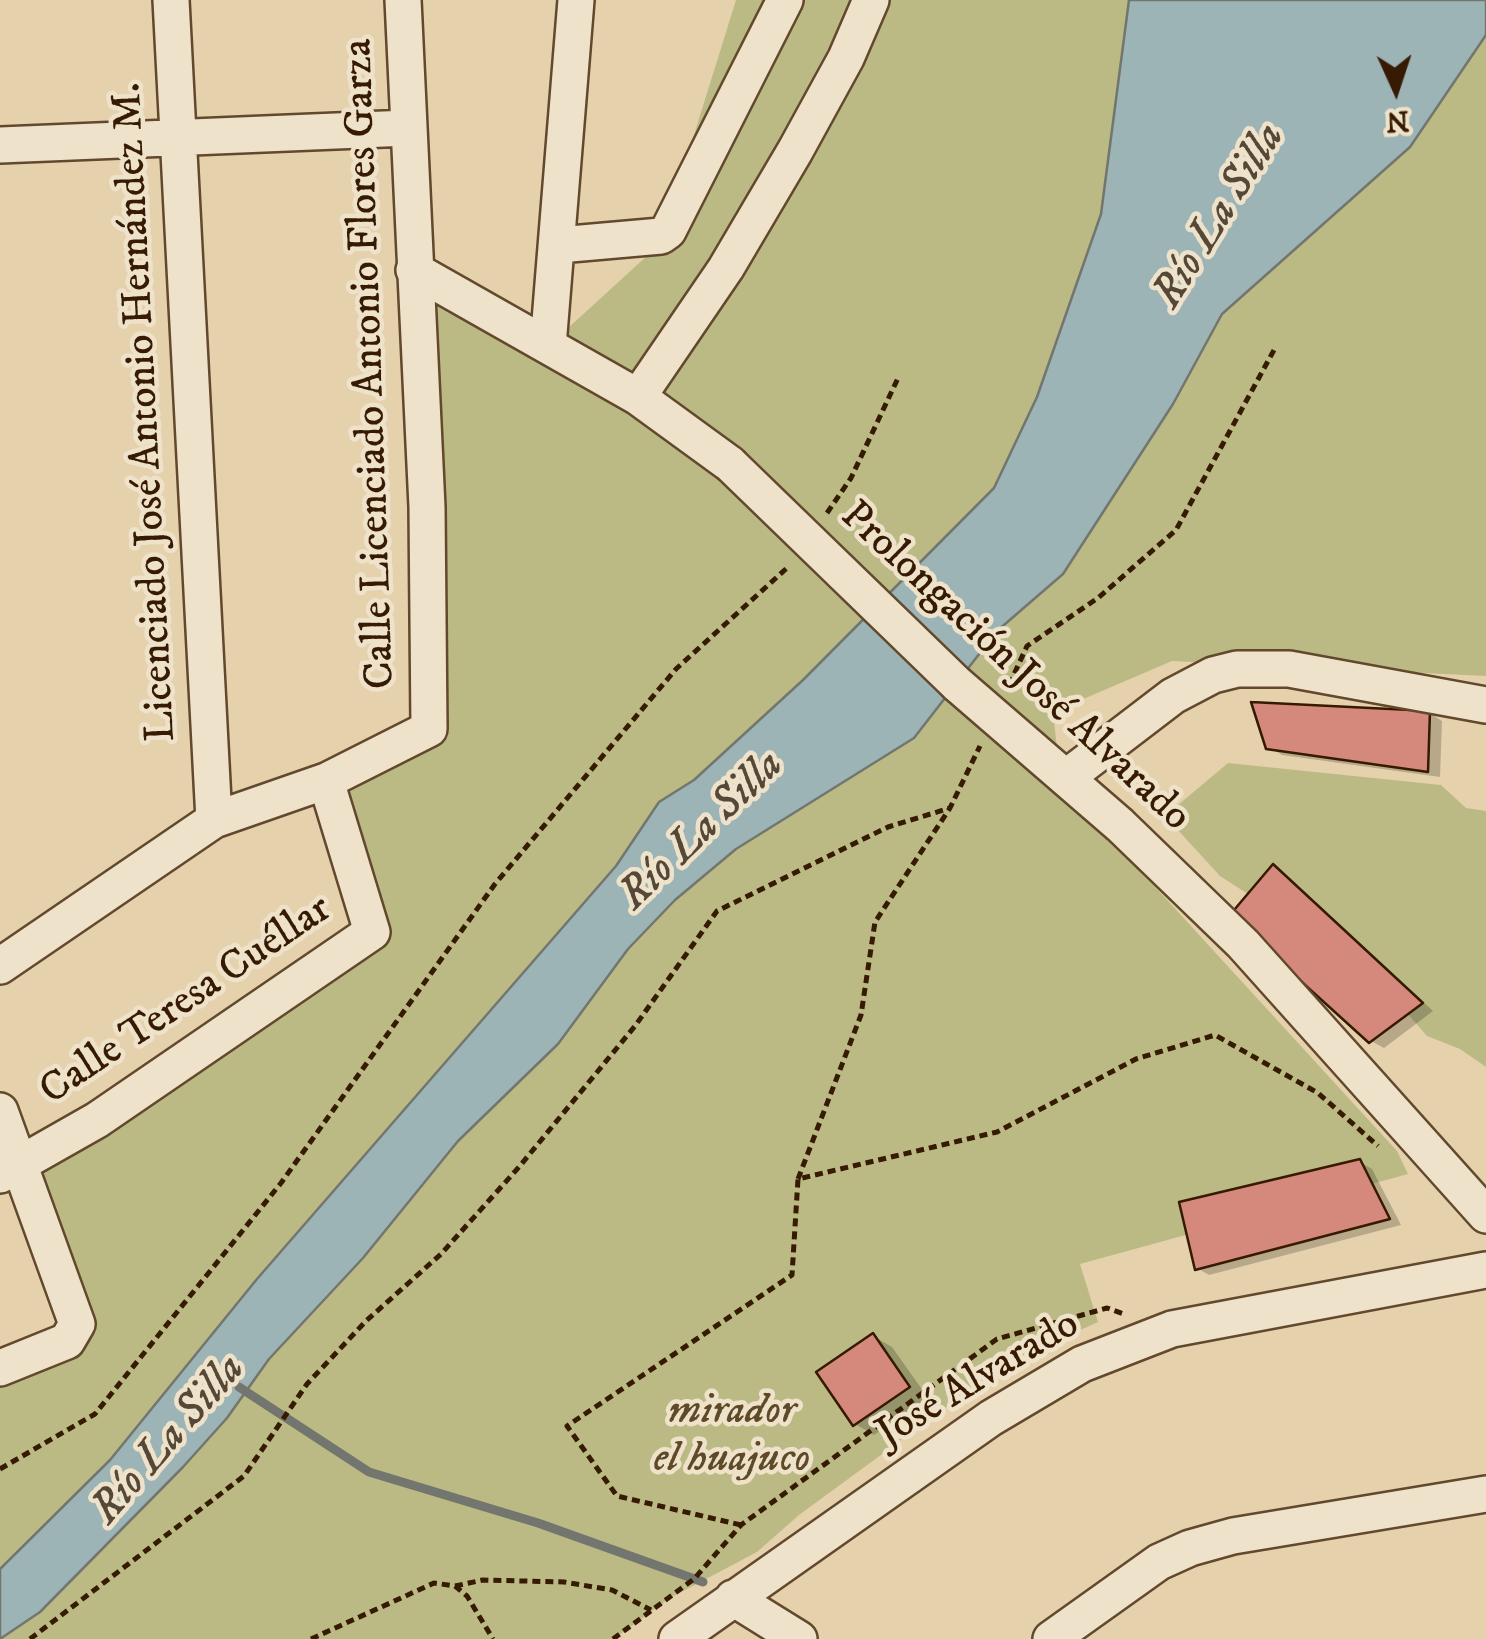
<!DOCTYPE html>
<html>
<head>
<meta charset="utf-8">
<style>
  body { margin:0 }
  #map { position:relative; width:1486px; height:1639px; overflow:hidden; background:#e5d2ad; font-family:"IM FELL DW Pica",serif }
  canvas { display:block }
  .north { position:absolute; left:1346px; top:40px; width:100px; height:100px; -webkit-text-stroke:8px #eee2ca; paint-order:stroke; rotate:177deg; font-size:28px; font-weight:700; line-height:40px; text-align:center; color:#361a01 }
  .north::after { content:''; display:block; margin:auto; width:35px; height:45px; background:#361a01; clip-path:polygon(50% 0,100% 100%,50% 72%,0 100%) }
</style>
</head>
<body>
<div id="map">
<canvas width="1486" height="1639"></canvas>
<div class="north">N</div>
</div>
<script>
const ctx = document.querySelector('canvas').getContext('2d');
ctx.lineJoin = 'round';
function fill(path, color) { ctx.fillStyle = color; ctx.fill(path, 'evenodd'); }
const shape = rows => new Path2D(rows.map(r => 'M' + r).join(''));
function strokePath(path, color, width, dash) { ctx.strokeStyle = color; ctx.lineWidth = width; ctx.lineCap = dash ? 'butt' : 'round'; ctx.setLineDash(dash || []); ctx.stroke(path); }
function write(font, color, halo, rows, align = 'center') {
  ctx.font = font + ' "IM FELL DW Pica",serif'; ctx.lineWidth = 9; ctx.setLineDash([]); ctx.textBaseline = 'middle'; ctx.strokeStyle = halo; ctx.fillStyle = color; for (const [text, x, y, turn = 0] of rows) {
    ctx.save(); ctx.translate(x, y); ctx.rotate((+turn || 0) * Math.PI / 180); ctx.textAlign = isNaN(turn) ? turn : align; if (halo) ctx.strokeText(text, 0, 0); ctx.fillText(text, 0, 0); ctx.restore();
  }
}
fill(shape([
  [736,0,1486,0,1486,676,1172,661,1053,712,1061,784,1397,1151,1408,1174,1080,1264,1098,1322,1005,1364,799,1515,757,1552,670,1598,614,1639,0,1639,0,1357,65,1336,20,1167,357,943,325,790,428,724,414,270,544,350,660,244],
  [1228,763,1441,785,1466,808,1486,811,1486,1067,1460,1049,1427,1036,1374,975,1220,876,1165,816]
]), '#bbba85');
const water = shape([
  [1129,0,1486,0,1486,35,1410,147,1222,314,1173,404,1063,574,997,631,914,738,736,849,675,900,628,949,558,1044,458,1141,363,1258,269,1359,227,1418,183,1467,40,1612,0,1639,0,1569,110,1460,257,1279,616,866,659,802,694,780,803,680,994,488,1037,397,1101,214,1129,0]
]);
fill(water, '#9cb4b6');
strokePath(water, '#73766e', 2.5);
fill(shape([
  [1429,713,1442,721,1440,777,1282,755,1269,747],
  [1274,868,1286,875,1433,1011,1384,1048,1371,1041],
  [1360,1162,1372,1169,1401,1225,1209,1275,1197,1268],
  [873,1336,892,1347,928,1398,874,1435,855,1424]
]), '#0003');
strokePath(shape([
  [239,1387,369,1472,538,1523,703,1582]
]), '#73766e', 9);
const building = shape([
  [1251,702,1430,711,1428,772,1266,749,1251,702],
  [1273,864,1423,1003,1369,1043,1229,916,1273,864],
  [1360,1159,1390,1219,1195,1270,1179,1202,1360,1159],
  [873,1333,910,1387,853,1426,816,1372,873,1333]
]);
fill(building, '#d4897c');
strokePath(building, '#361a01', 2.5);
const minor = shape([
  [171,0,214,820],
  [0,145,408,128],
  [559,245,661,236,668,231,785,0],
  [414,270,638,397,730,464],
  [548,346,576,0],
  [638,397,726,268,795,151,846,58,871,0],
  [957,684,1120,825,1243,944,1486,1215],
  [1067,777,1173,696,1213,675,1237,669,1289,669,1486,705],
  [0,966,214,820,326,781,429,729,427,507,403,0],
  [0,1111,77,1324,67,1341,0,1368],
  [0,1175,97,1120,372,932,326,781],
  [733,1598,799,1639],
  [677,1639,991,1418,1082,1364,1172,1329,1486,1270],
  [1051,1639,1159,1562,1190,1548,1233,1536,1486,1494]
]);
strokePath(minor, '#62482c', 40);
strokePath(shape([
  [827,513,851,478,899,376],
  [1009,685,1027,646,1098,598,1176,530,1274,350],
  [798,1179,861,1015,875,922,950,808],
  [0,1469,95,1414,281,1183,495,884,676,669,788,567],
  [741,1525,617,1496,567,1426,792,1275,798,1179,997,1132,1136,1059,1215,1035,1318,1093,1378,1146],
  [455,1586,483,1580,564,1582,612,1590,651,1610],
  [30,1639,244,1476,307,1384,366,1321,441,1254,519,1167,635,1026,717,911,888,827,950,808,980,746],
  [311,1639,434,1583,455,1586,467,1596,493,1639],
  [613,1639,694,1579,741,1525,997,1339,1107,1308,1124,1314]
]), '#361a01', 5, [8, 5]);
strokePath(minor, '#eee2ca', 35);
const minorBridge = shape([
  [730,464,957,684]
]);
strokePath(minorBridge, '#62482c', 40, []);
strokePath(minorBridge, '#eee2ca', 35);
write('42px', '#361a01', '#eee2ca', [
  ["Calle Licenciado Antonio Flores Garza",372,364,-92],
  ["Licenciado José Antonio Hernández M.",147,412,-93],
  ["Prolongación José Alvarado",1014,668,43],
  ["Calle Teresa Cuéllar",187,1002,-34],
  ["José Alvarado",979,1381,-31]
]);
write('italic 42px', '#5e4a29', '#eee2ca', [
  ["mirador",732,1413],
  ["el huajuco",732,1461]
]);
write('italic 45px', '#554837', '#eee2ca', [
  ["Río La Silla",1221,217,-58],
  ["Río La Silla",703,832,-44],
  ["Río La Silla",170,1441,-49]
]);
</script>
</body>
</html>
